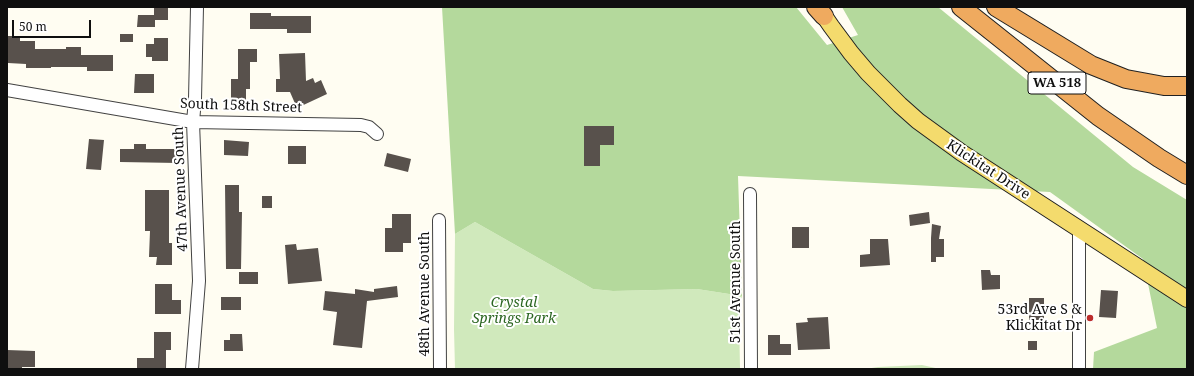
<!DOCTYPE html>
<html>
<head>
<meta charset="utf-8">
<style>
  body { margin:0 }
  #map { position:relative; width:1194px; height:376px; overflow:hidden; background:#fffdf2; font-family:"Noto Serif",serif }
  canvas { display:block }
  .frame { position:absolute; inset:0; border:8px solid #0f0f0f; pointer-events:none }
  .scale { position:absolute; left:12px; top:20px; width:79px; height:18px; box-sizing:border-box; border:2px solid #0f0f0f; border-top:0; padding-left:5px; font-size:12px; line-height:14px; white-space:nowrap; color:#0f0f0f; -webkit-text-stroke:3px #fff; paint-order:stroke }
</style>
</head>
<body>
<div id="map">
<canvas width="1194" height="376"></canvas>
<div class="frame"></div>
<div class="scale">50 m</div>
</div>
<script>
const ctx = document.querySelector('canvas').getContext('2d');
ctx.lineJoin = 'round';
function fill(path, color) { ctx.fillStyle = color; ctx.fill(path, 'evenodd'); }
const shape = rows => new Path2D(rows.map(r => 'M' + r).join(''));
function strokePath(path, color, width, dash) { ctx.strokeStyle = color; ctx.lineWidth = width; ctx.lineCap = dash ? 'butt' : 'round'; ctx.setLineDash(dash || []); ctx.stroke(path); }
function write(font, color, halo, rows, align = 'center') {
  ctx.font = font + ' "Noto Serif",serif'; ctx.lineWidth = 4; ctx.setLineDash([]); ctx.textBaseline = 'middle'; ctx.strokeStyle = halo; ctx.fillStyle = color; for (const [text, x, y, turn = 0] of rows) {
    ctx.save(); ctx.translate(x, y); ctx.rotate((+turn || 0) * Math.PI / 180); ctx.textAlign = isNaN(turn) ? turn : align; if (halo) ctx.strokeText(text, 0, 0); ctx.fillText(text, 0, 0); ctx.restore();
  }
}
fill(shape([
  [475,222,593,289,613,291,697,289,742,296,739,316,740,368,744,369,455,369,454,329,455,234],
  [922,365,940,369,865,369,878,367]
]), '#d0e9bc');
fill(shape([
  [442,7,796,7,827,45,858,35,842,7,938,7,1133,167,1187,200,1187,369,1093,369,1094,352,1157,328,1143,259,1050,192,738,176,742,296,697,289,613,291,593,289,475,222,455,234]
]), '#b4d99c');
fill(shape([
  [154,7,168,7,168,20,155,20,155,27,137,27,138,15,154,15],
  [250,13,271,13,271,16,311,16,311,33,287,33,287,29,250,29],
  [120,34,133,34,133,42,120,42],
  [7,36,20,36,20,41,35,41,35,49,66,49,66,47,81,47,81,55,113,55,113,71,87,71,87,67,51,67,51,68,26,68,26,64,8,63],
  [154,38,168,38,168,61,152,61,152,57,146,57,146,44,154,44],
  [238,49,257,49,257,62,250,62,250,89,246,89,246,110,231,110,231,79,238,79],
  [305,53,306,81,313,78,315,83,321,80,327,94,297,108,290,92,276,92,276,79,280,79,279,54],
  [135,74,154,74,154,93,134,93],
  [584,126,614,126,614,145,600,145,600,166,584,166],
  [89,139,104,140,101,170,86,169],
  [224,140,249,142,248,156,224,155],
  [134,144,146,144,146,149,178,149,178,163,120,162,120,149,134,149],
  [288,146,306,146,306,164,288,164],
  [387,153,411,159,408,172,384,166],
  [225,185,239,185,239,212,242,212,241,269,226,269],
  [145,190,169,190,169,243,172,243,172,265,156,265,157,257,149,257,150,231,145,231],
  [262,196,272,196,272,208,262,208],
  [929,212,930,223,910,226,909,215],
  [392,214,411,214,411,243,403,243,403,252,385,252,385,228,392,228],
  [932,224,941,226,939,239,944,239,944,257,936,257,936,262,931,262,931,238],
  [792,227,809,227,809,248,792,248],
  [870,239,888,239,890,265,860,267,860,255,870,254],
  [296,244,297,250,318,248,322,281,288,284,285,245],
  [981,270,990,270,991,275,1000,275,1000,289,982,290],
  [239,272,258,272,258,284,239,284],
  [155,284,172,284,172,300,181,300,181,314,155,314],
  [397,286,398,297,367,301,362,348,333,345,337,312,323,310,325,291,355,294,355,289,374,292,374,289],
  [1101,290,1118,291,1116,318,1099,317],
  [221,297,241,297,241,310,221,310],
  [1029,298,1044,298,1044,320,1029,320],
  [828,317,830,349,798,350,796,323,808,322,807,318],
  [154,332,171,332,171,350,166,350,166,369,137,369,137,358,154,358],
  [230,334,242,334,243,351,224,351,224,340,230,340],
  [768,335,780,335,780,344,791,344,791,355,768,355],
  [1028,341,1037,341,1037,350,1028,350],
  [7,350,35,351,35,367,22,367,22,369,7,369]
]), '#58514c');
const minor = shape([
  [7,90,193,122,361,125,369,127,377,134],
  [750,194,751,369],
  [439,220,440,369],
  [1079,229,1079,369],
  [192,369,199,281,193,122,195,99,197,7]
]);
const major = shape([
  [818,7,831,26,851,53,868,73,900,105,918,121,962,153,1187,299]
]);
const highway = shape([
  [816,7,824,16],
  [961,7,1098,116,1159,158,1187,175],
  [996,7,1091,65,1126,79,1164,86,1187,86]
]);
strokePath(minor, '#424242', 14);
strokePath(major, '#202020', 18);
strokePath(highway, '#202020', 20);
strokePath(minor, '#fff', 12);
strokePath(major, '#f4db6d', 16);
strokePath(highway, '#efaa5f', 18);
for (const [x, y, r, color] of [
  [1090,318,4,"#bc2d2b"]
]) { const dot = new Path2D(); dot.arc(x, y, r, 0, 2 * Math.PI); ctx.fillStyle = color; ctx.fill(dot); strokePath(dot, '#fff', 1.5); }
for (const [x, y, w] of [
  [1057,83,58]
]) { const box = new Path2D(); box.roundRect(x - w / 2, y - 11, w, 22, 3); ctx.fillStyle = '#fff'; ctx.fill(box); strokePath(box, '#0f0f0f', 1); }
write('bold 13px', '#0f0f0f', null, [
  ["WA 518",1057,83]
]);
write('14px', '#0f0f0f', '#fff', [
  ["South 158th Street",241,106,2],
  ["Klickitat Drive",988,170,33],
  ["47th Avenue South",181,189,-92],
  ["51st Avenue South",736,282,-90],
  ["48th Avenue South",425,294,-90]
]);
write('italic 14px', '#2b6621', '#fff', [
  ["Crystal",514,303],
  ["Springs Park",514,319]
]);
write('14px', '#0f0f0f', '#fff', [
  ["53rd Ave S &",1082,310],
  ["Klickitat Dr",1082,326]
], 'right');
</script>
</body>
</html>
